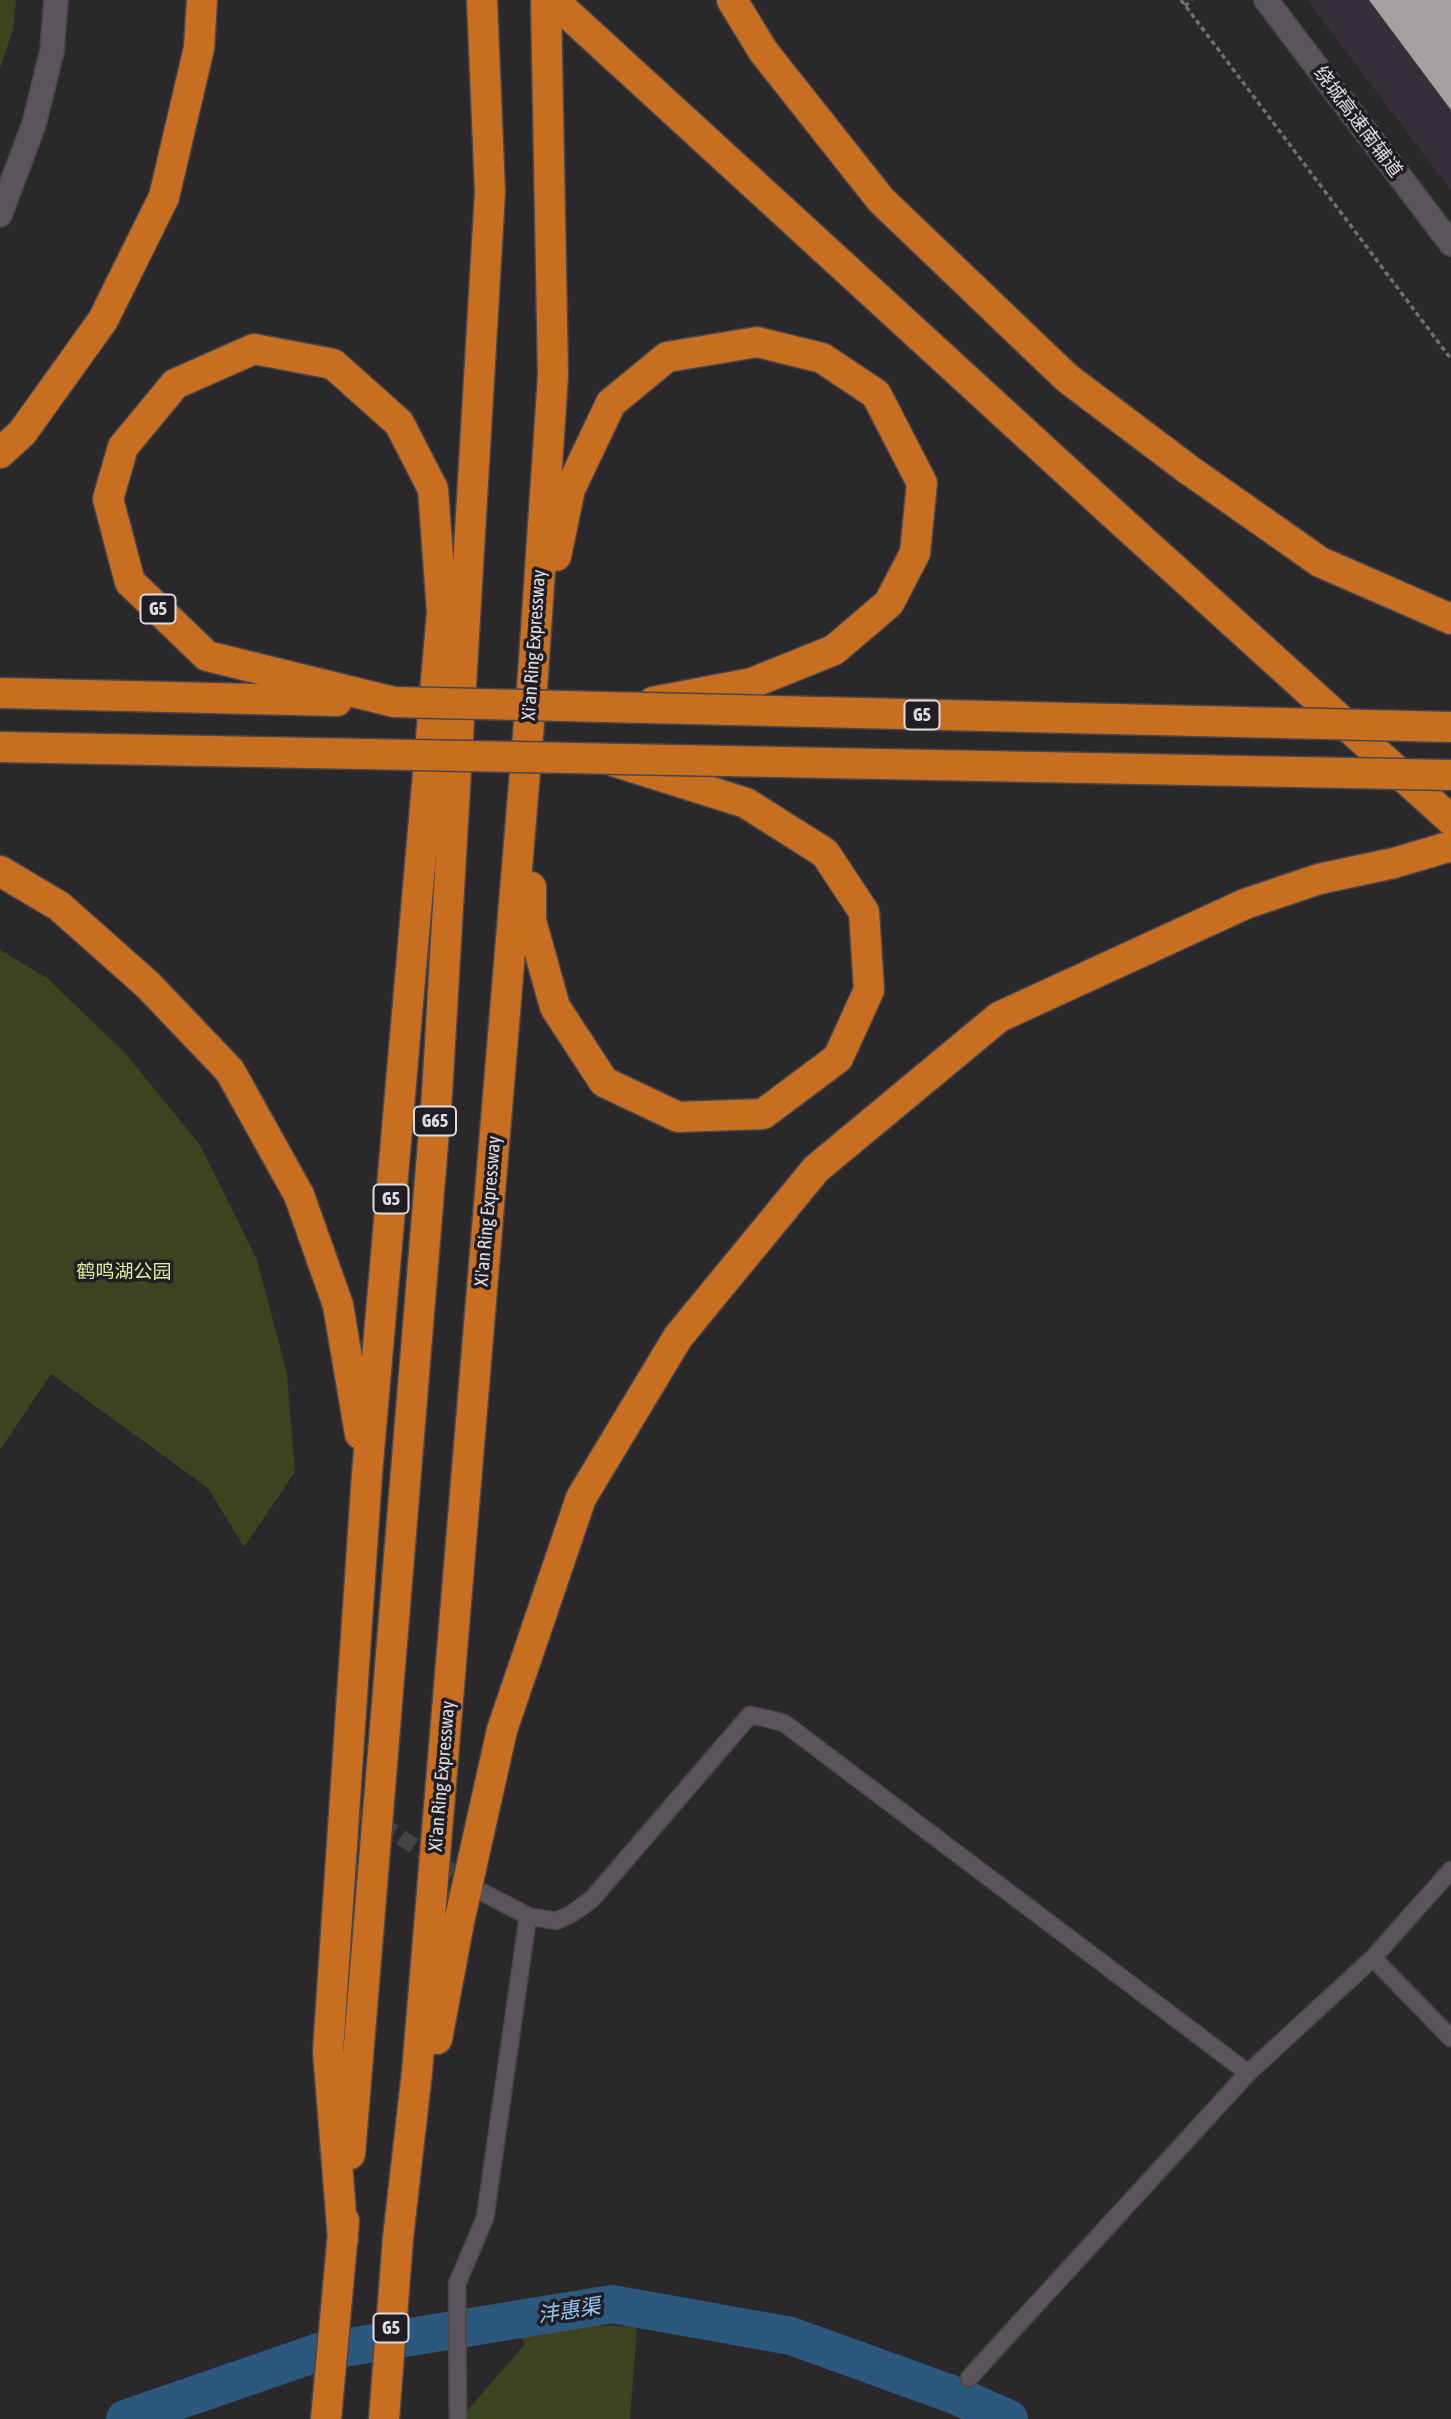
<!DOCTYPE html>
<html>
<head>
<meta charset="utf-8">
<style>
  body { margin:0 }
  canvas { display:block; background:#2b282c }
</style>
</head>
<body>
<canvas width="1451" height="2419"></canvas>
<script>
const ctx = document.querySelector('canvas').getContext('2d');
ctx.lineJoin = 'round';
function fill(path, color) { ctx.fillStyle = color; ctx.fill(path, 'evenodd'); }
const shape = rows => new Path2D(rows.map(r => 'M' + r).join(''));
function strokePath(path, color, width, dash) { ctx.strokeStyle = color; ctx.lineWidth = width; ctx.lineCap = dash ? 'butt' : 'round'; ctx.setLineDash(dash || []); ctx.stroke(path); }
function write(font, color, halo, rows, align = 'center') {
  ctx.font = font + ' "Asap Condensed","Noto Sans SC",sans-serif'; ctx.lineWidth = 7; ctx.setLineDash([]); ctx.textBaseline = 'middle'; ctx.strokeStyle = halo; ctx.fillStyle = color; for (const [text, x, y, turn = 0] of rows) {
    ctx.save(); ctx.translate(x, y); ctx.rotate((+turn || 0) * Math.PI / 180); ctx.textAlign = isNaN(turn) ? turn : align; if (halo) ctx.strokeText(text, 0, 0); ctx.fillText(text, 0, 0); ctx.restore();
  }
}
fill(shape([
  [1307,0,1451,0,1451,190]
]), '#362f39');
fill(shape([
  [0,0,16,0,13,30,0,68],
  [0,950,47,978,125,1053,200,1145,257,1260,287,1374,295,1472,244,1547,208,1488,51,1374,0,1450],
  [569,2324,637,2327,630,2419,460,2419,525,2344,510,2325]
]), '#3c431f');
strokePath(shape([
  [125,2419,319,2352,612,2304,791,2336,957,2396,1009,2419]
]), '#2c587e', 38);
fill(shape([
  [1369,0,1451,0,1451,110]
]), '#a59fa3');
strokePath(shape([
  [341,1797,471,1884]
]), '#464347', 16, [16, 8]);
const street = shape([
  [484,1893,528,1916,556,1921,573,1913,592,1899,750,1715,769,1719,784,1723,1248,2073],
  [1373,1958,1451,2038],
  [969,2378,1248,2073,1373,1958,1451,1870],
  [458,2419,457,2284,485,2218,528,1916]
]);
const secondary = shape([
  [1266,0,1451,244],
  [0,215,34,124,52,51,56,0]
]);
const highway = shape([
  [553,0,1119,519,1451,820],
  [732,0,763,51,881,200,1067,378,1189,470,1320,562,1451,619],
  [0,453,22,433,103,320,164,197,199,48,202,0],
  [556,556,570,489,611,403,667,357,757,342,822,358,876,394,922,483,915,553,889,603,834,650,752,683,653,702],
  [0,693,337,701],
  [0,871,59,906,148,985,230,1071,299,1195,338,1305,360,1434],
  [531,887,531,921,555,1007,604,1082,678,1117,763,1114,838,1058,869,990,864,912,825,853,746,803,616,762],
  [437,2039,459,1922,502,1730,581,1498,678,1337,816,1169,999,1017,1245,904,1319,879,1394,863,1451,846],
  [350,2154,437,1094,490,192,482,0],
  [343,2239,328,2051,367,1474,442,612,433,489,399,423,333,364,254,349,175,384,123,447,108,499,130,582,207,656,394,702],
  [326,2419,344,2221],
  [384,2419,398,2238,417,2072,533,675,553,376,546,0]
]);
strokePath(street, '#49464a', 19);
strokePath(secondary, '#49464a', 26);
strokePath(highway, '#49464a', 33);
strokePath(shape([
  [1181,0,1451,359],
  [1185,6,1192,0]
]), '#716e72', 3.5, [5, 3.5]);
strokePath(street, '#59555a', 16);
strokePath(secondary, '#59555a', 23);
strokePath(highway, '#c86e20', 30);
const highwayBridge = shape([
  [394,702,1451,727],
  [0,747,1451,775]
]);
strokePath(highwayBridge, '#49464a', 33, []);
strokePath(highwayBridge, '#c86e20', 30);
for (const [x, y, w] of [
  [158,609,35],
  [922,715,35],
  [435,1121,42],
  [391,1199,35],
  [391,2328,35]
]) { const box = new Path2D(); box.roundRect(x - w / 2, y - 14.5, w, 29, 5); ctx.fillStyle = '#211e23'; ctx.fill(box); strokePath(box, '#e0dde0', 2); }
write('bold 18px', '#e0dde0', null, [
  ["G5",158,609],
  ["G5",922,715],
  ["G65",435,1121],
  ["G5",391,1199],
  ["G5",391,2328]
]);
write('19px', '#e0dde0', '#211e23', [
  ["绕城高速南辅道",1358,122,53],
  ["Xi'an Ring Expressway",534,645,-86],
  ["Xi'an Ring Expressway",488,1211,-85],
  ["Xi'an Ring Expressway",442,1776,-85]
]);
write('19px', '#dcef9a', '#211e23', [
  ["鹤鸣湖公园",124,1272]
]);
write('italic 21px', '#95cafa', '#211e23', [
  ["沣惠渠",569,2311,-9]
]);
</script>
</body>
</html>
